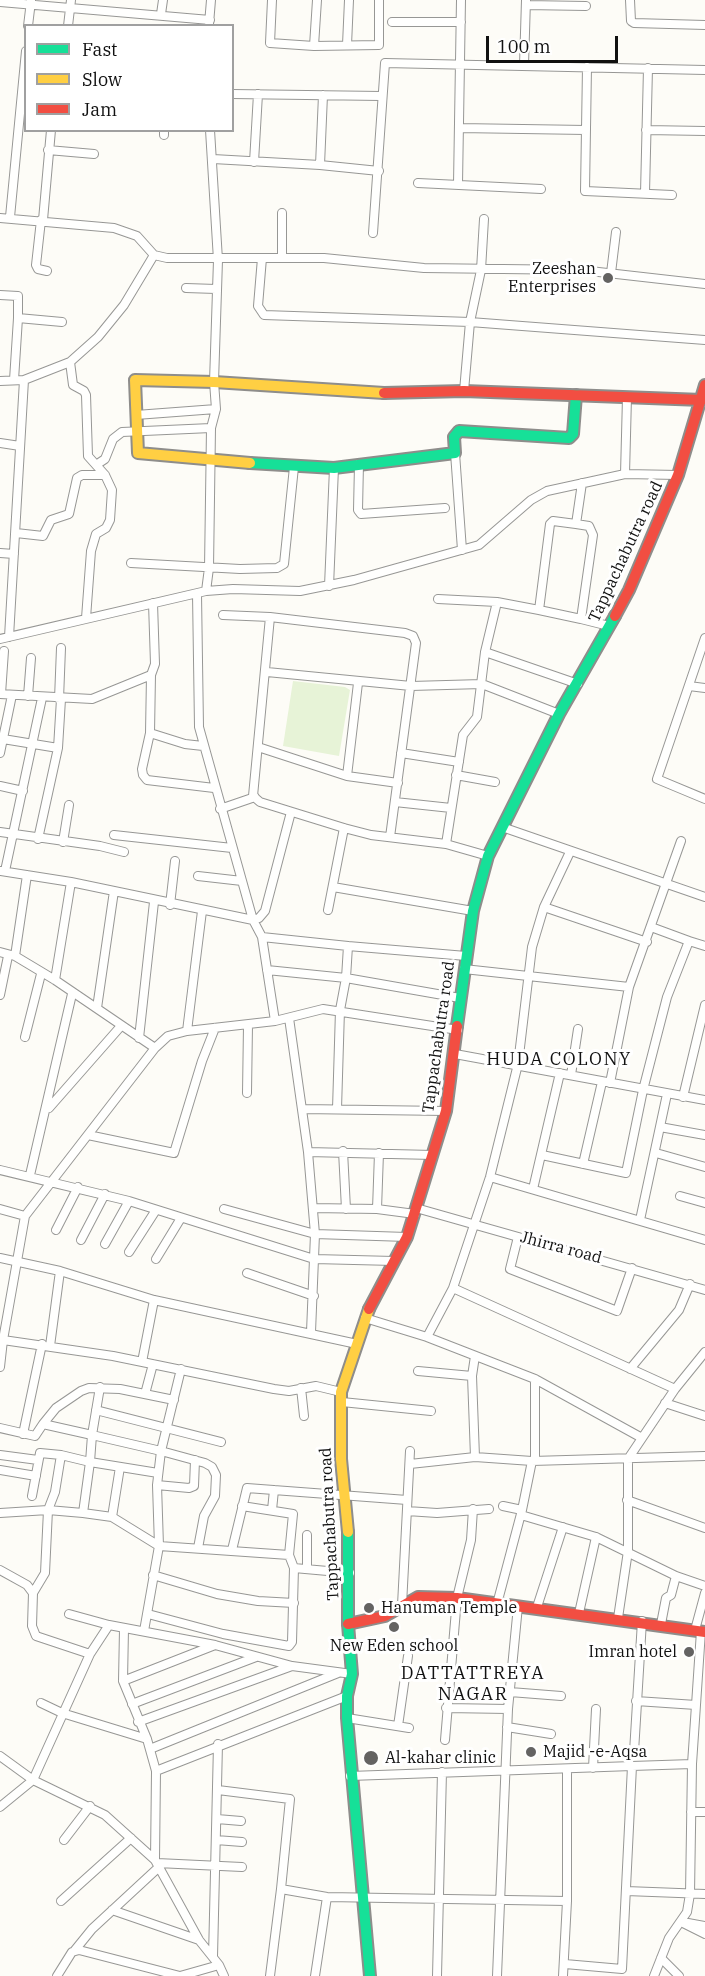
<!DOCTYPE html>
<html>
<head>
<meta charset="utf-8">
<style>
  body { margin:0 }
  #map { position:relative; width:705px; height:1976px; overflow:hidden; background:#fdfcf7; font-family:"IBM Plex Serif",serif }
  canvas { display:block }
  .legend { position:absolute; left:24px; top:24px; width:210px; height:108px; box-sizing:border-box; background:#fff; border:2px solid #a0a0a0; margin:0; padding:8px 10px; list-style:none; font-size:18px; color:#111 }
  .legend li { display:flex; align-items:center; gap:12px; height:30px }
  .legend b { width:30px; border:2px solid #a0a0a0 }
  .scale { position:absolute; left:486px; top:36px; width:132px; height:27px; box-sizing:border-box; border:3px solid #111; border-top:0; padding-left:8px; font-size:18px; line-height:21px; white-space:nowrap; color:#111; -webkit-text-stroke:4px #fff; paint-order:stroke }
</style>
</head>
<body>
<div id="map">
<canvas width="705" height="1976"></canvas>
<ul class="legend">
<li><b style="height:8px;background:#16e098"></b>Fast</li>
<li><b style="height:8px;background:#ffcf43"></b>Slow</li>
<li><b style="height:8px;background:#f24e42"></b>Jam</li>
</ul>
<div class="scale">100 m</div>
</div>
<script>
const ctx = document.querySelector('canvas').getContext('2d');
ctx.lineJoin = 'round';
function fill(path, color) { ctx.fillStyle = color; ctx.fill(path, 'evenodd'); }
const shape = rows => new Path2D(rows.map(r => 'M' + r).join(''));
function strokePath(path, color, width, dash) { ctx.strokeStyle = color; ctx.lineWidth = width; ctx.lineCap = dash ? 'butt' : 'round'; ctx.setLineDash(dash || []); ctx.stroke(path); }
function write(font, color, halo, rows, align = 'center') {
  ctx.font = font + ' "IBM Plex Serif",serif'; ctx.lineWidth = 6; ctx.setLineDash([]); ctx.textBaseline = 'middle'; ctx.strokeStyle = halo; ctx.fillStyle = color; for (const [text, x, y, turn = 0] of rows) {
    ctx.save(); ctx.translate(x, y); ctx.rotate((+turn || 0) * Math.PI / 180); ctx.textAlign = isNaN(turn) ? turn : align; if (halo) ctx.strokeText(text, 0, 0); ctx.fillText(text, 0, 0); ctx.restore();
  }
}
fill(shape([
  [293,681,345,687,350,690,339,756,283,746]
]), '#e7f3d7');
const street = shape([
  [272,0,270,43,314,46,379,45,379,0],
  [630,0,631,21,634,23,705,25],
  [0,2,210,20],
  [526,5,586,6],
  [161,14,163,0],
  [392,22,461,22],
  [209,24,211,0],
  [28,26,31,1],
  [68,26,71,0],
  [347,45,349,0],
  [314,46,317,0],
  [524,65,526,0],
  [587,67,585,191,672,195],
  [232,94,381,96],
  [459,128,586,130],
  [164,130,164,135],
  [646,130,705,131],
  [48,150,94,154],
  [213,159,320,165,379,171],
  [254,162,258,94],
  [320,165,323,95],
  [418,183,541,189],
  [458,184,461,0],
  [645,193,648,68],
  [10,217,26,51],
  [0,218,114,228,137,236,154,255,167,258,324,258,424,268,581,270,705,284],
  [41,220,36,265,38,269,47,271],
  [43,220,51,130],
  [373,233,385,63,705,70],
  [262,258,258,306,264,315,470,322,705,340],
  [282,258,282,213],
  [611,273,616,232],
  [186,288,216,289],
  [0,295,18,296,18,318,62,322],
  [70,362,73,385,84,391,86,395,88,456,105,475,112,490,110,520,106,528,96,534,91,551,86,618],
  [14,380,18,318],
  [0,381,24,380,70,362,98,337,124,305,154,255],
  [464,391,470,322,481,270,484,219],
  [136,415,216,409],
  [0,443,20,446],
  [455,453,462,550],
  [359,464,358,510,361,514,445,508],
  [96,465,105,459,113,439,122,432,211,428],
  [625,474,627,397],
  [576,524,582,483],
  [16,533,43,536,51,520,69,514,77,478,82,475,105,475],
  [0,553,14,554],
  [131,563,240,569,277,568,284,564,294,467],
  [329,586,334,468],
  [206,591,209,568,211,428,216,409,214,382,218,260,210,130],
  [197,594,199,727,253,920,262,937,275,1021],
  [438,599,497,602,539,610,550,524,553,521,576,524,589,526,593,535,581,619,609,626],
  [539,610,581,619],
  [223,615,270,617],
  [9,637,24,380],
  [705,638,657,779,705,799],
  [0,639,206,591,233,589,300,591,354,580,479,545,531,500,547,491,625,474,678,475],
  [485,652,578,684],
  [267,672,411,686,482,684,559,714],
  [151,675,150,733,185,744,203,746],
  [689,686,705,688],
  [0,694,92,699,151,675,155,664,153,603],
  [1,694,4,651],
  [28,696,31,658],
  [59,699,61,648],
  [150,733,142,769,143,775,147,780,214,788],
  [3,739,58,748],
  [258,747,347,776,398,783],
  [0,753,12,695],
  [401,753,459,762],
  [456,775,495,782],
  [347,776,358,683],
  [0,786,23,791],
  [395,802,451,808],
  [220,809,255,797],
  [502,827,705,897],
  [0,832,100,846,124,852],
  [114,835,232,848],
  [390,837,416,643,413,636,405,633,270,617,253,796,260,802,344,828,371,835,446,844,488,856],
  [38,839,58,748,61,699],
  [63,842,69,805],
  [446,844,463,735,477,717,485,652,497,602],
  [1,871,71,882],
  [5,871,42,698],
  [198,876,242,881],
  [333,887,473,911],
  [170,905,175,861],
  [544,907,647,942],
  [328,910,344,828],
  [262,937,348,946],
  [689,941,705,946],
  [0,952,15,956,55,980,155,1048],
  [15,956,27,875],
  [464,969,629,987,610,1083],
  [267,970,346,978,460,998],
  [55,980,71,882,253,920,259,918,265,911,291,812],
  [629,987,681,841],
  [0,995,8,956],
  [97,1008,114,891],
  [289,1018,308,1152,315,1234,311,1332],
  [187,1031,202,911],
  [25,1037,41,974],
  [139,1038,154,902],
  [455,1054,705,1100],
  [571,1075,578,1029],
  [247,1093,248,1025],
  [683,1097,705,1005],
  [49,1108,121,1026],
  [302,1109,446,1111],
  [337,1109,340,1010,346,978,348,946,466,956],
  [660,1127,705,1135],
  [88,1135,174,1153,202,1061,215,1028],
  [343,1151,346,1209],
  [308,1152,433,1155],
  [656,1153,705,1167],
  [542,1155,626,1173,643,1090,667,997,689,941,651,927],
  [583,1164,602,1082],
  [0,1170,129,1201,314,1259,394,1261],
  [30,1175,72,994],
  [490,1177,705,1240],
  [533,1189,560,1073],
  [680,1196,705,1203],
  [313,1208,377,1209,415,1214],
  [416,1208,705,1290],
  [0,1209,25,1216],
  [224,1209,315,1234,407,1237],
  [377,1209,379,1153],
  [640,1220,667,1094],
  [56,1230,78,1187],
  [518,1237,510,1269,617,1311,632,1268],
  [81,1240,105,1194],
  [105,1244,129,1201],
  [129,1252,156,1210],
  [0,1258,60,1271,154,1300,357,1344],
  [156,1259,181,1218],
  [247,1273,314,1296],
  [453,1288,675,1389,628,1459,628,1551,618,1618],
  [365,1318,427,1337,535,1379,642,1438],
  [427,1337,453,1288,490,1177,518,1064,532,947,544,907,570,852],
  [0,1339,3,1340,0,1367],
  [50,1346,60,1271],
  [475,1356,472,1376,475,1457,532,1461],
  [142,1362,154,1300],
  [630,1369,679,1310,690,1284],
  [418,1371,472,1376],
  [100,1387,92,1435,161,1451,181,1369],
  [301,1388,304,1416],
  [675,1389,705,1352],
  [341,1392,316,1386,289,1391,274,1389,113,1356,3,1340,25,1216,155,1048,168,1036,187,1031,275,1021,323,1009,458,1030],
  [145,1394,153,1364],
  [342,1402,431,1411],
  [665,1403,705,1416],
  [96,1410,221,1442],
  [43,1424,56,1408,81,1391,89,1388,120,1389,174,1400],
  [0,1428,35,1436,43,1424,92,1435,90,1462,61,1455],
  [23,1434,42,1344],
  [0,1455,38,1460],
  [535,1461,535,1379],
  [410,1464,475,1457],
  [0,1470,36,1476],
  [157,1485,189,1488,194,1486,195,1460],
  [32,1496,40,1453,61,1455,55,1492,48,1510,83,1513],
  [627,1500,705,1528],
  [242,1506,293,1514,289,1555],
  [503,1506,522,1510],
  [272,1510,274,1490],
  [407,1511,437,1513,489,1509],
  [0,1513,48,1510,45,1573,33,1593],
  [521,1515,596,1537,676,1576,705,1586],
  [112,1517,120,1467],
  [307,1535,307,1568],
  [232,1550,247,1488,407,1500],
  [294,1568,350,1573],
  [0,1570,27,1585,33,1593,32,1626,36,1636,90,1654,33,1780,0,1807],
  [153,1575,217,1594,258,1601,294,1603],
  [497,1604,522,1510,532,1461,705,1456],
  [402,1605,410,1451],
  [537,1607,563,1527],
  [579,1613,596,1537],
  [69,1614,109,1625],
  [148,1614,223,1634,289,1646,292,1642,294,1568,289,1555,159,1546,157,1485,161,1451,205,1463,212,1467,216,1475,215,1496,204,1516,198,1548],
  [661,1624,666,1598,671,1595,676,1576],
  [124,1629,123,1681,147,1739,156,1771,155,1860],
  [695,1630,705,1593],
  [144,1631,159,1546,112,1517,83,1513,90,1462,158,1473],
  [215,1645,292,1666,352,1674],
  [90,1654,109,1625,215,1645,123,1681],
  [510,1692,561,1696],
  [636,1701,696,1705],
  [41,1703,62,1713,147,1739],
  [132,1704,256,1657],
  [446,1708,508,1709],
  [347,1718,409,1728],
  [138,1722,292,1666],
  [398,1726,408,1656],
  [507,1727,551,1734],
  [445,1740,457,1598,471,1540,473,1509],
  [150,1749,338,1673],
  [634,1752,642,1621],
  [0,1756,33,1780,105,1815,155,1860,199,1940,219,1965,224,1976],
  [593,1768,596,1709],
  [156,1771,347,1696],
  [350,1776,632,1766],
  [218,1790,290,1799,281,1889],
  [691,1812,705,1812],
  [217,1819,241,1821],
  [64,1840,90,1806],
  [216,1840,242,1842],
  [157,1863,242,1867],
  [626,1891,705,1894],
  [61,1901,131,1838],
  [112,1910,199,1940],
  [681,1922,705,1934],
  [688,1923,705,1926],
  [75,1950,92,1929,159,1867],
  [213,1957,218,1744],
  [661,1958,679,1976],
  [565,1964,622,1969,632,1766,692,1764,701,1631],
  [57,1976,72,1952,79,1950,180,1976,219,1965],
  [270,1976,281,1889,327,1897,567,1901],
  [315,1976,327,1897],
  [437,1976,442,1772],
  [497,1976,508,1709,518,1606],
  [563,1976,567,1901,567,1770],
  [654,1976,669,1938,687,1912,690,1894,692,1764]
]);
const fast = shape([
  [250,463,334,468,455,453,454,437,459,431,569,438,573,434,576,395],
  [457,1026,473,911,488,856,559,714,615,616],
  [348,1532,348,1624,352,1674,347,1696,347,1718,370,1976]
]);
const slow = shape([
  [250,463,138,453,135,380,214,382,384,393],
  [348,1532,341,1459,341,1392,369,1309]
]);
const jam = shape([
  [384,393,464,391,702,400],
  [615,616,629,590,678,475,705,385],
  [369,1309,407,1237,446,1111,457,1026],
  [348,1624,385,1616,418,1597,457,1598,705,1632]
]);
strokePath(street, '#979795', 10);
strokePath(fast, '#8e8d8b', 14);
strokePath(slow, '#8e8d8b', 14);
strokePath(jam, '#8e8d8b', 14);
strokePath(street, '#fffffe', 8);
strokePath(fast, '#16e098', 10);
strokePath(slow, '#ffcf43', 10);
strokePath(jam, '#f24e42', 10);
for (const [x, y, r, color] of [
  [608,278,6,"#646362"],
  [369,1608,6,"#646362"],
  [394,1627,6,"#646362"],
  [689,1652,6,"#646362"],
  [531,1752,6,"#646362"],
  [371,1758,8,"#646362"]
]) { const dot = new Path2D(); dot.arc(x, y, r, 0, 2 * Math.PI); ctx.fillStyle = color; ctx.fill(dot); strokePath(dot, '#fff', 2); }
write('16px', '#111', '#fff', [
  ["Zeeshan",596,269,"right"],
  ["Enterprises",596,287,"right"],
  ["Hanuman Temple",381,1608],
  ["New Eden school",394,1646,"center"],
  ["Imran hotel",677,1652,"right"],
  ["Majid -e-Aqsa",543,1752],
  ["Al-kahar clinic",385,1758]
], 'left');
write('16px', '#111', '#fff', [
  ["Tappachabutra road",626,552,-65],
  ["Tappachabutra road",439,1037,-82],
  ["Jhirra road",561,1248,15],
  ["Tappachabutra road",330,1524,-93]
]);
ctx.letterSpacing = '1.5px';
write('18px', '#111', '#fff', [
  ["HUDA COLONY",559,1060],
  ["DATTATTREYA",473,1674],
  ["NAGAR",473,1695]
]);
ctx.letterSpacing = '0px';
</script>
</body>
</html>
